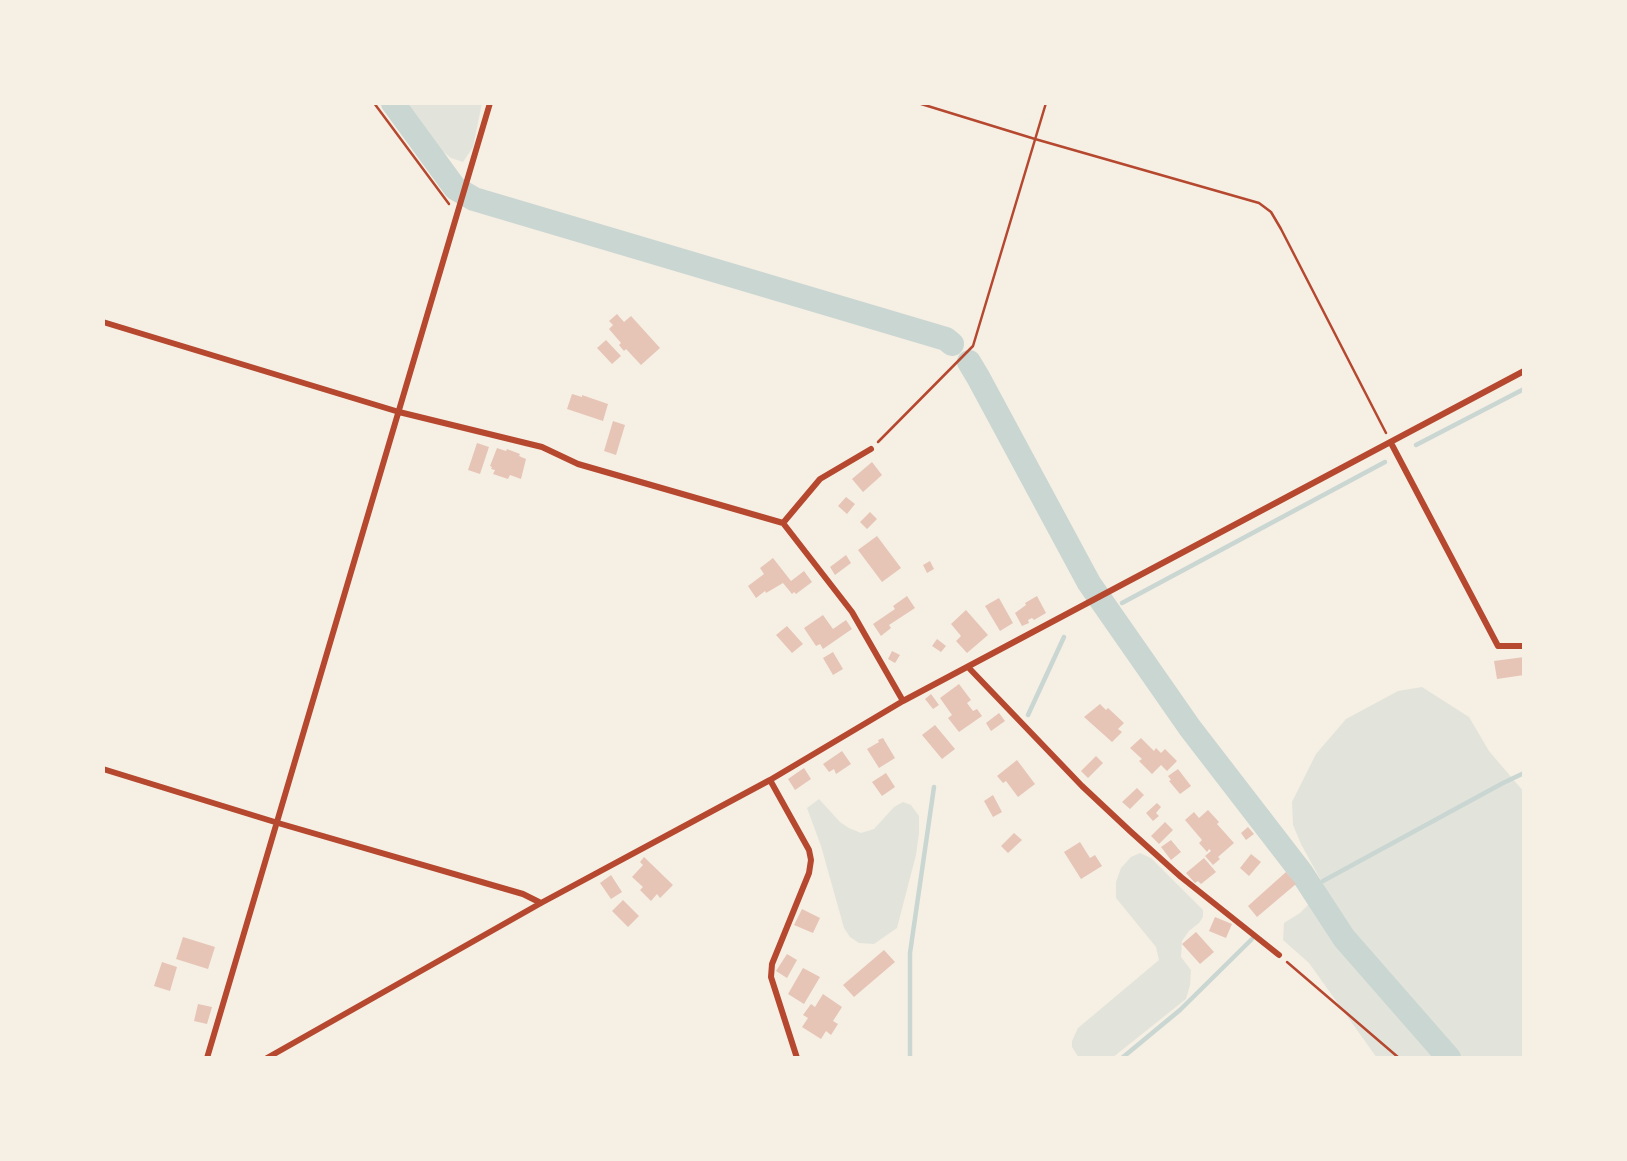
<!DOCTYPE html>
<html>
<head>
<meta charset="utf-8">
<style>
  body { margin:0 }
  #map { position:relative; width:1627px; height:1161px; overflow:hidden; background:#f6efe4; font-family:Roboto,sans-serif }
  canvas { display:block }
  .frame { position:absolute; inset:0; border:105px solid #f6efe4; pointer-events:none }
</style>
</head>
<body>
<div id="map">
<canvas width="1627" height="1161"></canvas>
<div class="frame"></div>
</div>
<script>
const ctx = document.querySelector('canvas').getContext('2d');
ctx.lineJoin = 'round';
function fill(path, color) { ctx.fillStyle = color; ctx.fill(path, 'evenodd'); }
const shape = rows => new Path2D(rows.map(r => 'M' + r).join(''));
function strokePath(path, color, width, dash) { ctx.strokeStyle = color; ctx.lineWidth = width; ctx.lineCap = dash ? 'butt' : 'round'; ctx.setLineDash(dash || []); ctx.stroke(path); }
fill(shape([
  [408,103,482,103,473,147,463,162,451,158,434,145,411,115],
  [1422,687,1469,717,1489,751,1524,792,1524,1058,1377,1058,1309,963,1283,940,1284,923,1300,913,1325,888,1301,844,1293,825,1292,802,1316,754,1346,719,1398,691],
  [819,799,840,822,849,828,861,833,874,829,894,807,903,802,911,805,919,816,919,833,916,855,897,928,874,944,859,943,850,937,844,928,821,846,807,808],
  [1140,853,1151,858,1203,910,1203,917,1199,923,1189,931,1182,941,1181,957,1191,970,1190,985,1186,999,1112,1058,1079,1058,1072,1047,1072,1041,1078,1028,1159,960,1156,947,1116,898,1116,882,1121,868,1131,857]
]), '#e2e4dc');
strokePath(shape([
  [1416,445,1524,389],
  [1122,603,1385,462],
  [1028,715,1064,637],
  [1323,881,1503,783,1524,773],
  [910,1058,910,953,934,787],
  [1122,1058,1180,1010,1252,939]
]), '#c9d6d2', 4.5);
strokePath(shape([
  [393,103,455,188,474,199,946,339,952,344],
  [969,362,978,377,1089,583,1190,728,1301,872,1344,938,1449,1058]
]), '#c9d6d2', 24);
fill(shape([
  [617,314,624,322,631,316,660,348,641,365,626,349,624,351,619,345,621,343,609,329,613,325,609,321],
  [606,340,621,356,612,364,597,348],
  [572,394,582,397,582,395,608,404,603,421,567,409],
  [613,421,625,425,616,455,604,451],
  [477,443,489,447,480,474,468,470],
  [497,448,506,451,507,449,520,454,519,456,526,459,521,479,510,475,508,479,493,474,495,470,491,469,492,467,490,466],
  [872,462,882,475,863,492,852,479],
  [846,497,855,504,847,514,838,506],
  [870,512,877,519,867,529,860,522],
  [877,536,901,568,882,582,858,550],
  [846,555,851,563,835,575,830,567],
  [773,558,791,581,804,571,812,582,796,594,794,592,792,594,783,583,766,593,765,591,756,598,748,586,764,574,760,568],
  [930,561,934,569,927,573,923,565],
  [907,596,915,608,889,625,891,628,881,636,873,624,895,609,893,606],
  [1037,596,1046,613,1034,620,1032,618,1028,620,1029,623,1022,626,1015,613,1026,605,1025,603],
  [999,598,1013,623,1000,631,985,606],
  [966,610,988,635,967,653,956,641,961,636,951,624],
  [823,615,833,629,846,620,852,629,823,649,820,644,816,646,804,628],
  [787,626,803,644,792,653,776,635],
  [937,639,946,646,941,652,932,646],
  [892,651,900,655,895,663,888,659],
  [833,652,843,669,833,675,823,658],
  [1524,657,1524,675,1497,679,1494,661],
  [959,684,971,700,967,703,973,711,977,709,982,716,959,732,948,718,952,715,940,698],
  [931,694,939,705,933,709,925,699],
  [1100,704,1106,710,1108,708,1124,723,1118,729,1122,732,1112,742,1084,717],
  [999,713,1005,721,991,731,986,723],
  [935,725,955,749,942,759,922,735],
  [883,738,895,758,879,768,867,749,879,742,878,740],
  [1141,738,1154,751,1156,748,1161,753,1165,749,1177,761,1167,771,1161,765,1152,774,1139,761,1142,759,1130,748],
  [842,751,851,764,836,774,834,769,829,772,823,764],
  [1096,756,1103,763,1088,778,1081,771],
  [1017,760,1035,784,1018,797,1006,781,1003,783,997,776],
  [804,768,811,779,795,790,788,779],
  [1178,769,1191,786,1180,794,1169,781,1171,780,1168,776],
  [886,773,895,787,882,796,872,782],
  [1137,788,1144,795,1130,809,1122,802],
  [993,795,1002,812,993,817,984,801],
  [1157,803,1161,807,1156,813,1159,816,1153,821,1146,813],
  [1208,810,1219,822,1217,824,1234,843,1218,857,1220,859,1213,865,1205,856,1211,851,1209,849,1207,852,1199,843,1202,840,1185,820,1194,812,1199,818],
  [1165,822,1173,830,1159,844,1151,836],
  [1248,827,1254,834,1246,840,1241,833],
  [1014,833,1022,840,1008,853,1001,846],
  [1171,840,1181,852,1171,860,1161,847],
  [1080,842,1090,858,1095,855,1102,866,1081,879,1064,852],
  [1251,854,1261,862,1249,876,1240,868],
  [644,857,673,885,660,898,657,894,651,901,640,890,643,887,632,877,643,865,640,862],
  [1204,858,1216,872,1201,884,1198,881,1195,883,1186,873],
  [1286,872,1296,884,1257,917,1248,906],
  [611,875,622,892,611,899,600,883],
  [623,900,639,916,628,927,612,911],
  [802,909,820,918,813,933,794,925],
  [1215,917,1232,924,1226,938,1209,931],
  [1196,932,1214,952,1200,964,1182,944],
  [183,937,215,947,208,969,176,959],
  [884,950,895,962,854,997,843,985],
  [787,954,797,960,787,978,776,971],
  [162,962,177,967,170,991,154,986],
  [803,968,820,977,804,1004,788,994],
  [823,994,842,1007,833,1021,838,1024,831,1035,826,1031,821,1039,802,1027,808,1018,803,1015,811,1004,815,1007],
  [198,1004,212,1007,207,1024,194,1021]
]), '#e6c5b7');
strokePath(shape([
  [374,103,449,204],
  [918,103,1035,139,1259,203,1271,212,1281,229,1386,433],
  [878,442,973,346,1046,103],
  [1287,962,1399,1058]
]), '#b5482f', 2.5);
strokePath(shape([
  [103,322,399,412,542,447,578,464,783,523,852,612,903,701],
  [1391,443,1498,646,1524,646],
  [783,523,820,479,871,449],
  [968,667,1082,786,1130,831,1181,877,1279,955],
  [103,769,278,823,523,894,541,903],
  [770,780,809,850,811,860,809,873,772,964,771,977,797,1058],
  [207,1058,490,103],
  [267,1058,541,903,770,780,903,701,1524,371]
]), '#b5482f', 6);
</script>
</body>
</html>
